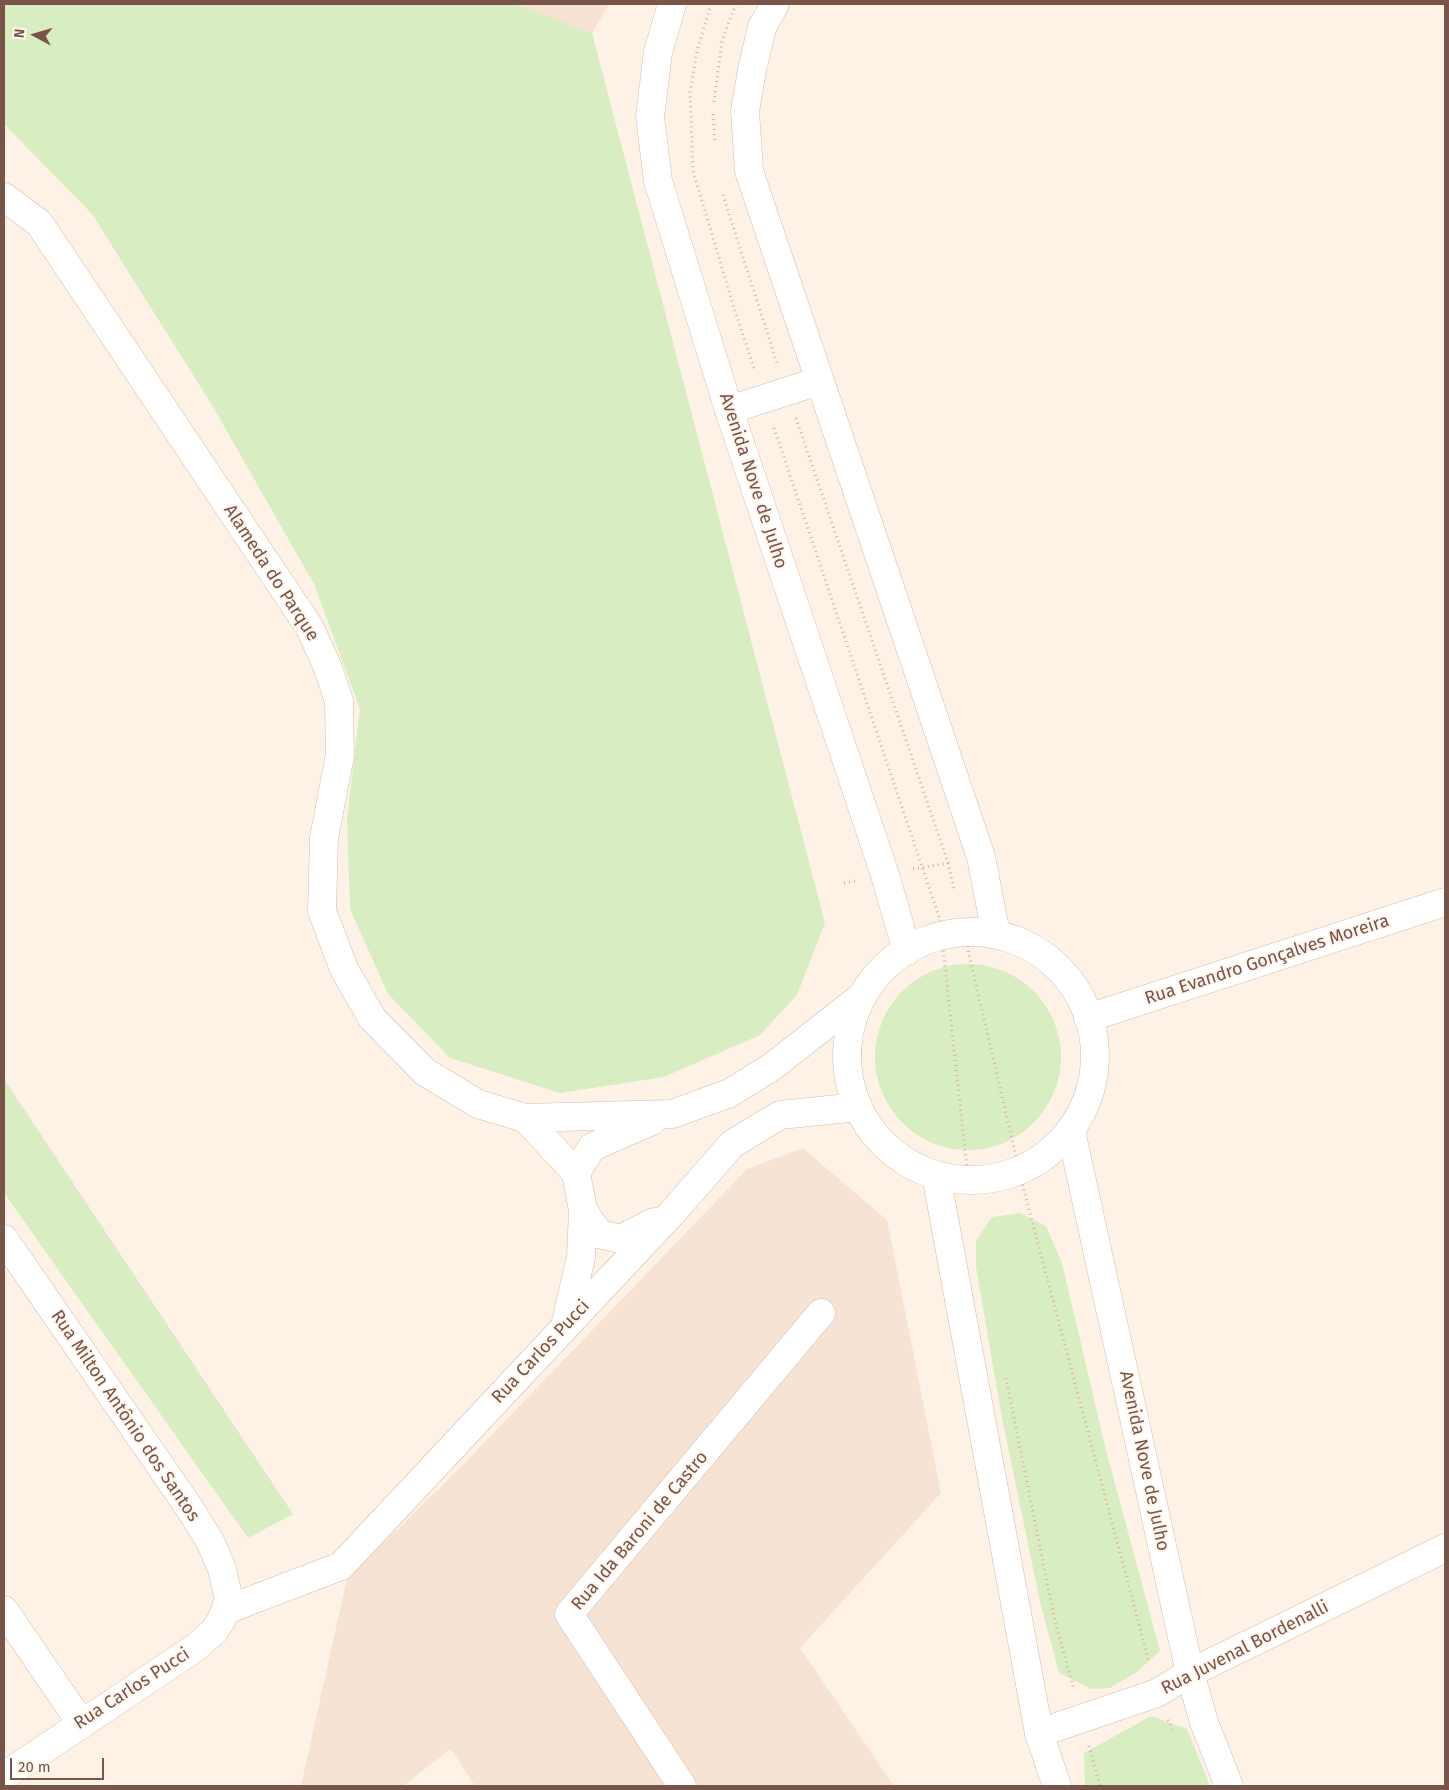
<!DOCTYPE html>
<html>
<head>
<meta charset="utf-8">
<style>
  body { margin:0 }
  #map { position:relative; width:1449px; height:1790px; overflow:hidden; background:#fef2e6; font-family:"Fira Sans",sans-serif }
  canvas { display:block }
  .frame { position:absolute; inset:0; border:5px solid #795549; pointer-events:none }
  .north { position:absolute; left:10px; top:10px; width:50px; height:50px; -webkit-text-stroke:4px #fff6ee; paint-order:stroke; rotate:276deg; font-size:14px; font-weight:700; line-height:20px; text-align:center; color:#795549 }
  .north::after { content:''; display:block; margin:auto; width:18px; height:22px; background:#795549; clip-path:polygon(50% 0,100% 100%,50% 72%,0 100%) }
  .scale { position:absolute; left:10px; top:1758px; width:94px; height:22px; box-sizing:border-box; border:2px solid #795549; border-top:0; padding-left:6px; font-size:15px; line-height:18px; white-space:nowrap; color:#795549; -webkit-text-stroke:4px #fff6ee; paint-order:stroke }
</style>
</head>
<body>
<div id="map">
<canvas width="1449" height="1790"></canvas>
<div class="frame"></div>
<div class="north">N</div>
<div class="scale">20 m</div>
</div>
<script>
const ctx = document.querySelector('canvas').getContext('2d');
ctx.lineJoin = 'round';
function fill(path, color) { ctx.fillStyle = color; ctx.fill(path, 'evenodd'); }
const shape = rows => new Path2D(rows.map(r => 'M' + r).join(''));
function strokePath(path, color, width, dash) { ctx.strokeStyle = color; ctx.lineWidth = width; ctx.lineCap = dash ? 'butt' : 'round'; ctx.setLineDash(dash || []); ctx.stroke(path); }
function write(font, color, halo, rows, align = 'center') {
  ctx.font = font + ' "Fira Sans",sans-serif'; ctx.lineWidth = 4; ctx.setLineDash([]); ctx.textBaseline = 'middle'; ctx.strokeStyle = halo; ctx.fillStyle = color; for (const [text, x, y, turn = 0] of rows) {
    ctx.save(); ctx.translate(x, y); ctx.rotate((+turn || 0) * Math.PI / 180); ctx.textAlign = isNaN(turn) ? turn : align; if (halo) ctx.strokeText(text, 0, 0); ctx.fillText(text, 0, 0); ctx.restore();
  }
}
fill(shape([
  [516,4,609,4,592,33],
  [803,1148,887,1220,941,1493,800,1648,894,1786,475,1786,451,1749,403,1786,301,1786,347,1578,458,1470,747,1169]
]), '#f6e3d4');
fill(shape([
  [4,4,516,4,592,33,825,923,797,995,760,1035,664,1077,560,1093,450,1058,388,994,350,909,347,819,360,709,314,584,212,405,92,214,4,124],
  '875 1057a93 93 0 1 1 186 0a93 93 0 1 1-186 0Z',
  [4,1079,293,1514,248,1538,4,1193],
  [1020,1213,1046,1226,1062,1263,1106,1450,1160,1651,1137,1672,1110,1688,1091,1689,1059,1673,1040,1602,1002,1418,976,1267,976,1241,992,1217],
  [1151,1716,1187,1729,1210,1786,1085,1786,1084,1753]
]), '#d9edc3');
const minor = shape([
  [729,410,819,381],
  [1088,1018,1445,902],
  [4,1239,190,1509,211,1543,222,1569,229,1600,222,1619,214,1631,195,1648,4,1776],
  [4,1610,81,1723],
  [226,1610,341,1566,565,1327],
  [1039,1733,1157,1693,1190,1673,1445,1548],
  [682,1786,569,1614,821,1313]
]);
const tertiary = shape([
  [672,4,658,52,650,117,658,181,729,410,885,875,907,951],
  [775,4,762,27,752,70,745,111,749,171,981,857,996,934],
  [4,197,39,223,310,628,328,668,339,701,340,755,324,838,322,911,344,969,372,1018,425,1072,478,1104,525,1118,672,1114,730,1093,773,1066,861,997],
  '847 1056a124 124 0 1 1 248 0a124 124 0 1 1-248 0Z',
  [525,1118,576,1173,583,1210,581,1257,565,1326],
  [1071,1131,1190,1673,1204,1722,1229,1786],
  [576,1173,592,1147,652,1121],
  [936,1175,1039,1733,1057,1786],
  [583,1210,599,1234,621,1239,654,1222],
  [565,1327,672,1213,732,1144,780,1115,858,1107]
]);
strokePath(minor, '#d3bbae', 29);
strokePath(tertiary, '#d3bbae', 29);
strokePath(shape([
  [711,4,697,51,690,92,693,171,732,301,755,372],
  [714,102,722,40,736,4],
  [713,114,715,142],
  [723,195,777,363],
  [796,418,948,863,954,889],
  [774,428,940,920,967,1168],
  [913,869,949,863],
  [844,883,855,881],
  [967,946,1024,1191,1149,1662],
  [1006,1378,1055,1622,1074,1689],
  [1168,1720,1174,1733],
  [1089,1746,1100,1786]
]), '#daaf9f', 3, [1, 4]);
strokePath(minor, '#fff', 28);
strokePath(tertiary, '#fff', 28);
write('18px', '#795549', '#fff6ee', [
  ["Avenida Nove de Julho",753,481,72],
  ["Alameda do Parque",271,573,57],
  ["Rua Evandro Gonçalves Moreira",1267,960,-18],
  ["Rua Carlos Pucci",541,1352,-47],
  ["Rua Milton Antônio dos Santos",125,1416,56],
  ["Avenida Nove de Julho",1144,1461,78],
  ["Rua Ida Baroni de Castro",640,1531,-50],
  ["Rua Juvenal Bordenalli",1245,1648,-27],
  ["Rua Carlos Pucci",132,1689,-33]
]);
</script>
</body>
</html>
